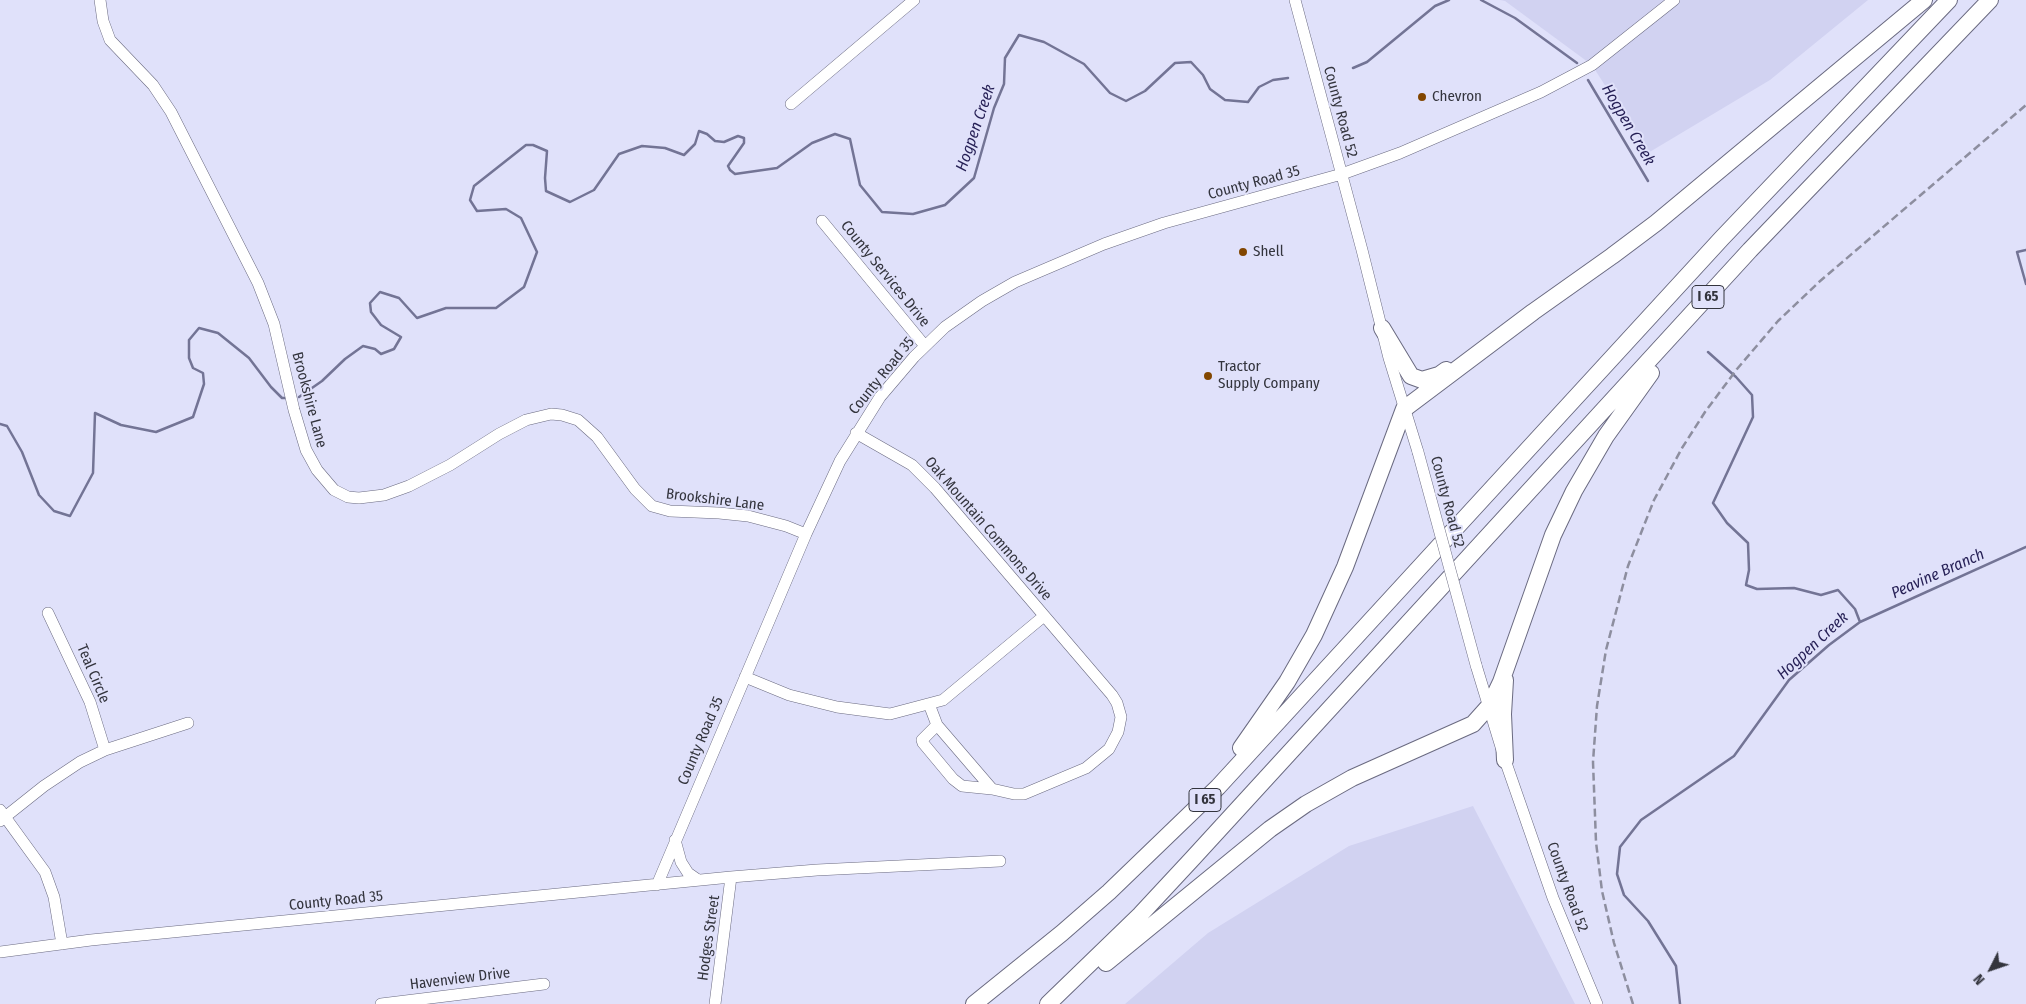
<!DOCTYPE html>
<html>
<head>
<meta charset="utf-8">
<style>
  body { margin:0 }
  #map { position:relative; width:2026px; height:1004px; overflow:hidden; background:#e0e1fa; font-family:"Fira Sans Condensed",sans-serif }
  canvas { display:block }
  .north { position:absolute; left:1966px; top:944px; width:50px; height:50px; -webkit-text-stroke:4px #e0e1fa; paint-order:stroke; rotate:229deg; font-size:14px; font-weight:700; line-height:20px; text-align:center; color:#33343d }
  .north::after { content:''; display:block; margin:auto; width:18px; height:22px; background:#33343d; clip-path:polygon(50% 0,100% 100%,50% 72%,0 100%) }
</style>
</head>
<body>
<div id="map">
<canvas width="2026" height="1004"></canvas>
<div class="north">N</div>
</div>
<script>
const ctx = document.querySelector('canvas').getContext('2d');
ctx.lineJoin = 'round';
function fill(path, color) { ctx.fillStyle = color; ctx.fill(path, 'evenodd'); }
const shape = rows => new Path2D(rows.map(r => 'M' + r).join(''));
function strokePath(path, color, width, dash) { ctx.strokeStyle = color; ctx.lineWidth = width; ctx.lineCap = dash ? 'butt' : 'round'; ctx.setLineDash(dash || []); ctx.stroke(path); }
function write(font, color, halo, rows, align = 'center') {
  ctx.font = font + ' "Fira Sans Condensed",sans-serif'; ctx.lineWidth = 4; ctx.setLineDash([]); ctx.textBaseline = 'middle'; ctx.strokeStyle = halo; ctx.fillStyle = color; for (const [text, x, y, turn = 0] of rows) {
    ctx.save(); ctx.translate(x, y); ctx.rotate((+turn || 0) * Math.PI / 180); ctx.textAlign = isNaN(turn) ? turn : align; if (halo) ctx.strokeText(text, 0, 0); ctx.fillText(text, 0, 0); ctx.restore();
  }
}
fill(shape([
  [1500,0,1868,0,1770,80,1648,153,1592,65,1505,1],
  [1473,806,1575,1004,1125,1004,1208,933,1349,846]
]), '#d1d2f1');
strokePath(shape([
  [1481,0,1515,18,1577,63],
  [1353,68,1367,62,1435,6,1449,0],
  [1588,80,1648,181],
  [2026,250,2017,252,2026,284],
  [299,397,322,381,345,359,363,346,375,349,381,354,394,349,401,337,381,325,371,312,370,303,380,292,399,298,417,318,446,308,496,308,524,287,537,252,521,218,506,209,477,211,470,200,474,186,526,145,533,145,547,151,545,178,546,191,570,202,594,190,619,154,642,146,665,148,684,155,695,144,699,131,707,134,715,141,724,142,738,136,744,138,744,143,728,166,730,170,735,174,777,168,812,143,835,134,850,139,860,185,882,212,913,214,945,205,974,178,994,108,1004,84,1005,58,1019,35,1044,42,1084,64,1110,93,1126,101,1145,91,1175,63,1191,62,1203,75,1210,89,1225,100,1248,102,1259,87,1273,80,1288,78],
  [0,424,7,426,22,452,39,495,54,511,70,516,93,473,95,413,121,425,156,432,193,417,204,384,203,373,193,368,189,358,189,340,199,328,218,333,249,358,271,387,282,398,285,398],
  [1860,622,2026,547],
  [1680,1004,1676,966,1648,921,1624,895,1617,874,1620,847,1641,820,1734,756,1789,680,1829,645,1860,622,1855,609,1838,590,1821,595,1794,588,1757,589,1746,585,1749,570,1748,543,1727,523,1713,503,1753,417,1752,395,1736,377,1708,352]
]), '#737495', 2.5);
const minor = shape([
  [100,0,103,21,110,40,153,85,171,112,258,283,274,324,294,410,306,450,317,470,334,490,348,497,359,498,384,495,409,486,450,465,499,434,526,420,551,414,562,415,578,420,597,437,635,489,652,506,670,511,719,513,748,516,786,526,806,534],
  [1295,0,1362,250,1389,358,1418,452],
  [791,104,914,0],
  [822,221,925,346],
  [856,433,912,465,935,488,1112,695,1117,703,1121,717,1118,732,1109,749,1086,768,1024,794,1014,794,992,789,937,725,929,704],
  [48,613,90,702,105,750],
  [1476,665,1505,760,1553,898,1597,1004],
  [745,677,789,695,837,707,890,714,943,700,1044,616],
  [937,725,922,740,923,743,953,779,962,786,992,789],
  [0,810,45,872,54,897,62,944],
  [0,821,44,786,80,762,105,750,188,723],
  [675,840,681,862,688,873,698,880],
  [657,885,806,534,840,461,880,397,914,357,945,327,982,301,1015,282,1104,244,1164,223,1342,174,1400,153,1541,92,1592,65,1674,0],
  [0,952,91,940,731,877,817,870,1000,861],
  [381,1004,544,984],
  [715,1004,731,877]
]);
const highway = shape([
  [1382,328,1411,376,1422,380,1439,375,1446,370],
  [1505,680,1503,714,1505,760],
  [1241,748,1287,682,1314,635,1345,567,1404,409,1533,312,1612,256,1656,223,1924,0],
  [1106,963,1270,829,1306,804,1352,778,1473,724,1490,705,1501,682,1553,535,1574,491,1606,436,1651,373],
  [974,1004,1062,933,1109,892,1218,787,1722,238,1949,0],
  [1048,1004,1140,915,1193,858,1750,250,1990,0]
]);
strokePath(minor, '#6a6a80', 12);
strokePath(highway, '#6a6a80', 18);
strokePath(minor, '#fff', 11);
strokePath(highway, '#fff', 16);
strokePath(shape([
  [1633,1004,1614,943,1602,891,1596,842,1593,762,1597,706,1606,650,1628,566,1654,500,1682,448,1705,412,1737,369,1778,321,1819,282,2026,105]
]), '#8d8e9f', 2.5, [8, 4]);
const minorBridge = shape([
  [1418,452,1476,665]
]);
strokePath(minorBridge, '#6a6a80', 12, []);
strokePath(minorBridge, '#fff', 11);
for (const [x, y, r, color] of [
  [1422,97,5,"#824600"],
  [1243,252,5,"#824600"],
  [1208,376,5,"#824600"]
]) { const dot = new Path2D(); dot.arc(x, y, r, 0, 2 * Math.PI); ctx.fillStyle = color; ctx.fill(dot); strokePath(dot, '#e0e1fa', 2); }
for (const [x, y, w] of [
  [1708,297,32],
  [1205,800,32]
]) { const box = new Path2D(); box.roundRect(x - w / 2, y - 11.5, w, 23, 4); ctx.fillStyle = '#e0e1fa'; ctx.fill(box); strokePath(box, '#33343d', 1); }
write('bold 14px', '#33343d', null, [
  ["I 65",1708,297],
  ["I 65",1205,800]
]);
write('15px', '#33343d', '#e0e1fa', [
  ["Chevron",1432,97],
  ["Shell",1253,252],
  ["Tractor",1218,367],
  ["Supply Company",1218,384]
], 'left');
write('15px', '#33343d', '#e0e1fa', [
  ["County Road 52",1340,112,75],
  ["County Road 35",1254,183,-15],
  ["County Services Drive",885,274,51],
  ["County Road 35",882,376,-51],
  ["Brookshire Lane",309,400,75],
  ["Brookshire Lane",715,500,7],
  ["County Road 52",1447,502,75],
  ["Oak Mountain Commons Drive",988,529,49],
  ["Teal Circle",93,674,67],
  ["County Road 35",701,741,-67],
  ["County Road 52",1567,887,70],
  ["County Road 35",336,901,-6],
  ["Hodges Street",709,938,-82],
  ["Havenview Drive",460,979,-7]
]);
write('italic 16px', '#251f55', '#e0e1fa', [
  ["Hogpen Creek",1628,125,60],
  ["Hogpen Creek",976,128,-71],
  ["Peavine Branch",1938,574,-24],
  ["Hogpen Creek",1813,646,-43]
]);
</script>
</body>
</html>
